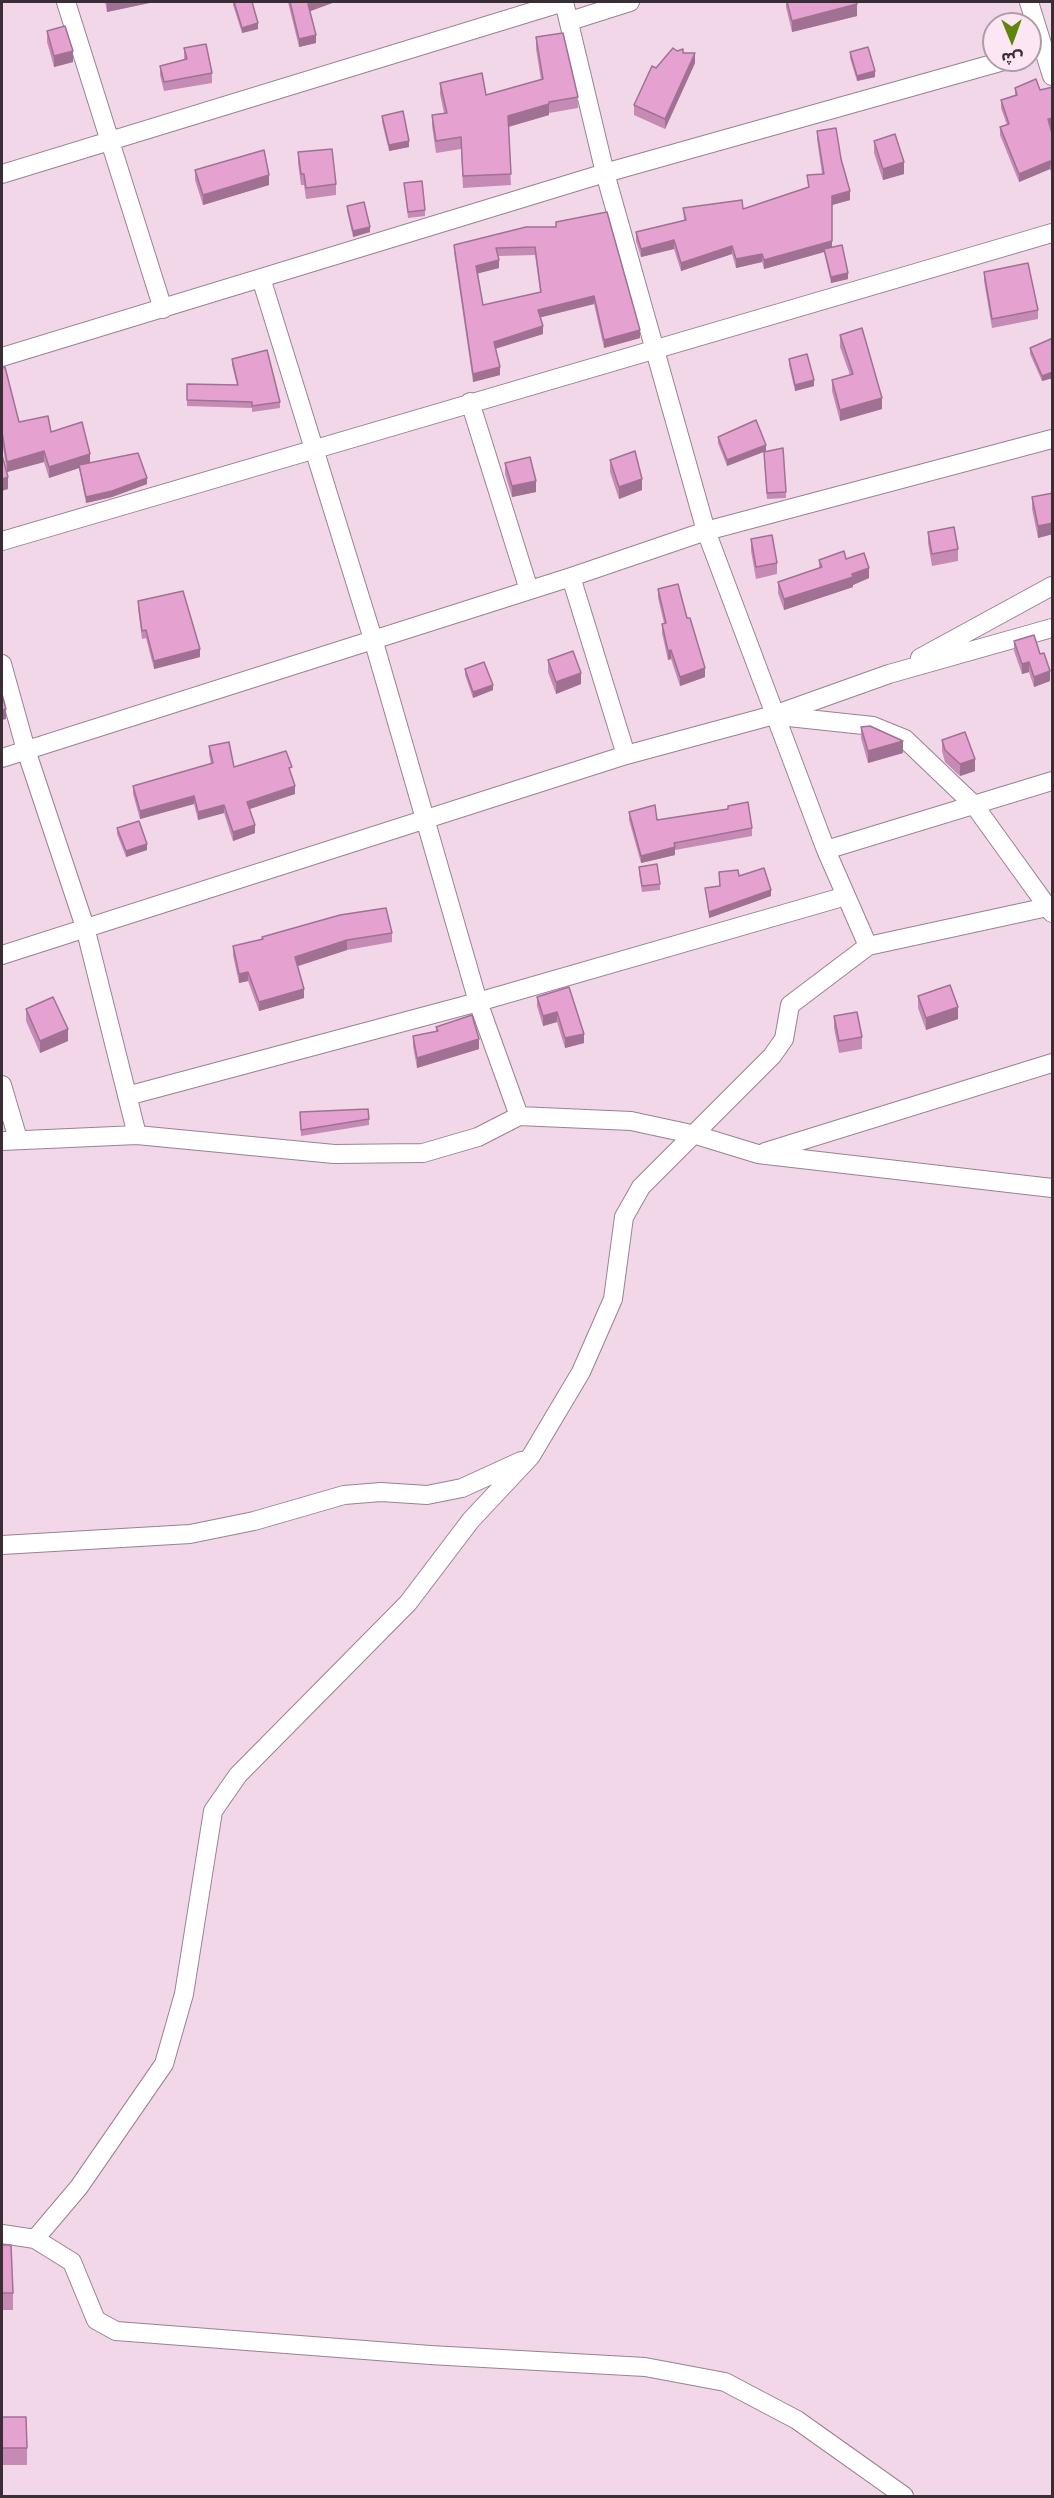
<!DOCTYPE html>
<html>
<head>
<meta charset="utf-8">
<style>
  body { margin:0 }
  #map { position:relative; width:1054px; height:2498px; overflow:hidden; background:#f2d7e9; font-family:Figtree,"Noto Sans Arabic",sans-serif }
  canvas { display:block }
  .frame { position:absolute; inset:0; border:3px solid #392e35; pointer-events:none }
  .north { position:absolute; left:982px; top:12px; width:60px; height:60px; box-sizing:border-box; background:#fce6f4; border:2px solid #ae9ca8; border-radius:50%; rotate:179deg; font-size:16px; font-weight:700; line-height:24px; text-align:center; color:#392e35 }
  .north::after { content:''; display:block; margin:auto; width:21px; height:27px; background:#5e860e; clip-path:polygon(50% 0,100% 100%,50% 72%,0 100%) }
</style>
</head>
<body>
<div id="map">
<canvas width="1054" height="2498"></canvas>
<div class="frame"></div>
<div class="north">ش</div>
</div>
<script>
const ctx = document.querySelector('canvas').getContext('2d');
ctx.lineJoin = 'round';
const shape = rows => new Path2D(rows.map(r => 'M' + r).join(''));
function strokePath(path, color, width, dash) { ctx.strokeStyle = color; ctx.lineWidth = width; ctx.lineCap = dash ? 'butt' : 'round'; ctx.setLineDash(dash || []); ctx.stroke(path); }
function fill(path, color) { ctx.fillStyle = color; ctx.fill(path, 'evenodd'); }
const street = shape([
  [66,2,163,309],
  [564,2,605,173,706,531,826,850,868,946],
  [1029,2,1052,76],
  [570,21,630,2],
  [2,174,564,2],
  [261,278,373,639,478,1002,519,1116],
  [2,357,605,173,1007,60],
  [470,402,529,590],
  [2,541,1052,233],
  [571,577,626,755],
  [920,658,1052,586],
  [2,664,26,750,85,927,137,1135],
  [779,716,873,726,905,739,974,805,1052,913],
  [2,758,571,577,706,531,1052,439],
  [826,850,1052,781],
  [2,955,626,755,774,715,889,674,1052,628],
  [2,1085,18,1139],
  [127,1096,478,1002,846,896],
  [2,1141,137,1135,334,1154,423,1153,478,1137,519,1116,631,1121,696,1135,758,1154,1052,1188],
  [765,1152,1052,1063],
  [2,1545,190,1534,254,1521,344,1495,381,1492,427,1495,462,1488,521,1461],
  [2,2234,35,2239,72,2262,96,2320,116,2331,430,2355,645,2367,725,2382,797,2420,904,2496],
  [35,2239,79,2187,164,2064,184,1994,213,1811,238,1775,408,1603,471,1520,531,1456,581,1372,613,1299,624,1217,641,1187,772,1056,784,1039,790,1005,868,946,1052,906]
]);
strokePath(street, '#9a8192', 20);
strokePath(street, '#fff', 18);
fill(shape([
  [105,2,154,2,107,12],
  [233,2,252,2,258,29,242,33,233,5],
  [288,2,335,2,310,11,316,43,299,47],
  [786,2,857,2,857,16,792,32,786,7],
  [47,31,73,62,54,67,47,42],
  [536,37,578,97,578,108,549,113,549,115,508,127,511,185,463,188,461,149,436,153,432,126,432,115,444,113,440,94,440,83,486,95,541,80,536,49],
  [184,48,212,73,212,83,164,91,160,75,160,66,184,60],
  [677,51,683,53,695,63,665,129,634,115,634,105],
  [850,52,875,77,857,81,850,58],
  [1015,88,1050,126,1053,137,1053,177,1050,169,1019,182,1000,135,1000,127,1007,125,1001,108,1001,100,1015,95],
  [382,116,409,147,389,151,382,122],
  [817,131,841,159,850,200,832,205,832,247,848,279,831,283,824,252,764,269,762,262,736,268,732,254,681,271,674,249,641,257,636,241,636,232,684,220,683,208,743,209,808,187,807,175,822,174,817,139],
  [874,141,904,174,883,180,874,153],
  [298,152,336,184,336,195,306,199,304,185,301,185,298,163],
  [195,170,269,185,203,205,195,180],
  [404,183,425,210,425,216,408,218],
  [347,206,370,232,353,237,347,211],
  [526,227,640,338,604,348,594,304,541,317,543,334,495,349,500,375,473,382,454,252,454,245],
  [535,255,540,292,483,305,478,273,499,268,498,256],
  [984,272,1038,310,1038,319,992,328,984,281],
  [840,335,882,409,840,421,832,391,832,380,850,375,840,347],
  [1053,338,1053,378,1042,381,1030,354,1030,348],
  [232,359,280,402,280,408,252,412,252,408,187,406,187,384,237,385,232,365],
  [789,359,814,386,795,391,789,365],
  [2,368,19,422,51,432,90,463,147,484,112,497,86,503,79,468,49,478,44,462,7,472,2,442],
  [718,437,766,451,727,466,718,443],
  [764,458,786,492,786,498,767,499],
  [610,460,642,490,619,499,610,472],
  [505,463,536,492,512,497,505,474],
  [1053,493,1053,534,1038,538,1032,509,1032,497],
  [928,532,958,549,958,561,932,566,928,543],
  [751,539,777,563,777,574,756,579,751,551],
  [846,559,869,578,853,585,853,587,784,610,778,593,778,582,819,568,819,560],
  [658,589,687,618,705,677,680,686,671,659,668,660,662,633,662,624,664,623,658,598],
  [138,601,200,657,154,669,146,638,142,639,138,609],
  [1014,641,1040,654,1050,681,1034,687,1029,672,1022,674,1014,651],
  [548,660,581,684,556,694,548,672],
  [465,669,493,690,473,698,465,675],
  [861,727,903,753,868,763,861,738],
  [942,740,975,771,960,776,945,762,942,751],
  [209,746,234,767,292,775,295,794,249,809,255,833,233,841,224,813,198,820,194,804,140,819,133,794,133,786,211,764,209,754],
  [728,806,752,828,752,836,675,850,675,855,641,863,629,820,629,812,657,820,728,809],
  [117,828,147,850,126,857,117,834],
  [639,867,660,884,660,890,642,892,639,873],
  [719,872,771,896,709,918,705,888,720,886],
  [392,933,392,942,347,950,298,966,304,998,259,1011,248,981,239,983,233,955,233,946,262,940,262,937],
  [569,987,584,1043,565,1048,557,1022,543,1026,537,1006,537,997],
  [918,996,958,1019,926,1030,918,1008],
  [26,1009,68,1041,40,1053,26,1021],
  [834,1016,862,1037,862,1049,839,1053,834,1028],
  [436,1027,479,1049,417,1068,413,1046,413,1036,436,1032],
  [300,1112,369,1119,369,1125,301,1136],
  [2,2245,13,2293,13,2310,2,2310],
  [2,2417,27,2448,27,2465,2,2465]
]), '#c58bb4');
fill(shape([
  [113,2,154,2,107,12,107,3],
  [313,2,335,2,308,12,308,4],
  [857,4,857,16,792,32,792,21],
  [258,23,258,29,242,33,242,28],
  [316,35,316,43,299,47,299,39],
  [73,51,73,62,54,67,54,56],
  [695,53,695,63,665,129,665,119],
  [875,71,875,77,857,81,857,76],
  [549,104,549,115,508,127,508,116],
  [1053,118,1053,126,1048,127,1048,119],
  [409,141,409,147,389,151,389,145],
  [1050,161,1050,169,1019,182,1019,174],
  [904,162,904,174,883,180,883,169],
  [269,175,269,185,203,205,203,195],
  [850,191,850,200,832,205,832,250,824,249,824,252,764,269,764,260,832,196],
  [370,227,370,232,353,237,353,231],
  [674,240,674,249,641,257,641,249],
  [732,246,732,254,681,271,681,263],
  [762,254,762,262,736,268,736,259],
  [499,260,499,268,476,274,476,266],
  [848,273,848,279,831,283,831,277],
  [594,296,594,304,538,318,538,310],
  [543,326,543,334,494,349,494,342],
  [640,330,640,338,604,348,604,340],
  [500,367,500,375,473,382,473,374],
  [1053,372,1053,378,1042,381,1042,376],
  [814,380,814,386,795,391,795,385],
  [882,398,882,409,840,421,840,410],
  [766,445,766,451,727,466,727,460],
  [44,451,44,462,7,472,7,462],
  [90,454,90,465,79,465,79,468,49,478,49,467],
  [8,477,8,489,2,491,2,479],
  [147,478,147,484,112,497,86,503,86,497],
  [642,479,642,490,619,499,619,487],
  [536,481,536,492,512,497,512,486],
  [1053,523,1053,534,1038,538,1038,526],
  [869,568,869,578,853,585,853,587,784,610,784,599],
  [200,649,200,657,154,669,154,661],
  [671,650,671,659,668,660,668,651],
  [1029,662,1029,672,1022,674,1022,664],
  [705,668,705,677,680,686,680,677],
  [1050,671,1050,681,1034,687,1034,677],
  [581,673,581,684,556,694,556,682],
  [493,685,493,690,473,698,473,692],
  [6,709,6,719,2,720,2,710],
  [903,741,903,753,868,763,868,751],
  [975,759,975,771,960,776,960,764],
  [295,786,295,794,247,810,247,802],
  [194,796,194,804,140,819,140,811],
  [224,805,224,813,198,820,198,812],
  [255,825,255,833,233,841,233,832],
  [147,844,147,850,126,857,126,851],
  [675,847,675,855,641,863,641,856],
  [771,890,771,896,709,918,709,912],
  [347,940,347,950,295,967,295,957],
  [248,972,248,981,239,983,239,974],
  [304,989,304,998,259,1011,259,1002],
  [958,1007,958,1019,926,1030,926,1018],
  [557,1012,557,1022,543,1026,543,1016],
  [68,1029,68,1041,40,1053,40,1041],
  [584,1034,584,1043,565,1048,565,1038],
  [479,1039,479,1049,417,1068,417,1058]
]), '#a07192');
const building = shape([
  [234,2,252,2,258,23,242,28,234,2],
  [290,2,313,2,308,4,316,35,299,39,290,2],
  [787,2,857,2,857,4,792,21,787,2],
  [65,26,73,51,54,56,47,31,65,26],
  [563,33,578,97,549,102,549,104,508,116,511,174,463,176,461,137,436,141,432,115,447,113,440,83,482,73,486,95,543,79,536,37,563,33],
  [206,44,212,73,164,82,160,66,187,59,184,48,206,44],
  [868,47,875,71,857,76,850,52,868,47],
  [673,48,677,51,683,49,683,53,695,53,665,119,634,105,652,66,656,68,673,48],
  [1036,79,1040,90,1053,87,1053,118,1048,119,1053,137,1053,170,1050,161,1019,174,1000,127,1009,124,1001,100,1017,95,1015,88,1036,79],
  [403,111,409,141,389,145,382,116,403,111],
  [836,128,841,159,850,191,832,196,832,241,764,260,762,254,736,259,732,246,681,263,674,240,641,249,636,232,686,220,683,208,742,200,743,209,809,187,807,175,824,174,817,131,836,128],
  [895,134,904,162,883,169,874,141,895,134],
  [332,149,336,184,306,188,304,174,301,174,298,152,332,149],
  [264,150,269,175,203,195,195,170,264,150],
  [422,181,425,210,408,212,404,183,422,181],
  [364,202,370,227,353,231,347,206,364,202],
  [607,212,640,330,604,340,594,296,538,310,543,326,494,342,500,367,473,374,454,245,526,227,556,227,556,222,607,212],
  [535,247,541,292,483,305,476,266,499,260,496,248,535,247],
  [842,245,848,273,831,277,824,249,842,245],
  [1028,263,1038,310,992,319,984,272,1028,263],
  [862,328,882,398,840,410,832,380,853,374,840,335,862,328],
  [1053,338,1053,372,1042,376,1030,348,1053,338],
  [267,350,280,402,252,406,252,402,187,400,187,384,238,385,232,359,267,350],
  [807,354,814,380,795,385,789,359,807,354],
  [5,367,19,422,48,416,51,432,82,422,90,454,49,467,44,451,7,462,2,432,2,368,5,367],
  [756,420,766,445,727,460,718,437,756,420],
  [783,448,786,492,767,493,764,452,783,448],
  [635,451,642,479,619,487,610,460,635,451],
  [138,453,147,478,112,491,86,497,79,465,138,453],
  [2,455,8,477,2,479,2,455],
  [530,457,536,481,512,486,505,463,530,457],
  [1053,493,1053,523,1038,526,1032,497,1053,493],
  [954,527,958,549,932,554,928,532,954,527],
  [772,535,777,563,756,567,751,539,772,535],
  [844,551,846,559,864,553,869,568,852,574,853,577,784,599,778,582,822,567,819,560,844,551],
  [678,584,687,618,690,618,705,668,680,677,671,650,668,651,662,624,666,623,658,589,678,584],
  [183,591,200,649,154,661,146,630,142,631,138,601,183,591],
  [1034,635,1040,654,1044,653,1050,671,1034,677,1029,662,1022,664,1014,641,1034,635],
  [573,651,581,673,556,682,548,660,573,651],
  [484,662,493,685,473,692,465,669,484,662],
  [2,694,6,709,2,710,2,694],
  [870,726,903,741,868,751,861,727,870,726],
  [965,732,975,759,960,764,945,750,942,740,965,732],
  [229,742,234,767,286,751,292,767,289,768,295,786,247,802,255,825,233,832,224,805,198,812,194,796,140,811,133,786,213,763,209,746,229,742],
  [748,802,752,828,674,843,675,847,641,856,629,812,655,805,657,820,728,809,728,806,748,802],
  [139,821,147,844,126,851,117,828,139,821],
  [657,864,660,884,642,886,639,867,657,864],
  [764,868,771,890,709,912,705,888,720,886,719,872,738,870,739,876,764,868],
  [386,908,392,933,347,940,295,957,304,989,259,1002,248,972,239,974,233,946,263,939,262,937,340,915,386,908],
  [950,985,958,1007,926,1018,918,996,950,985],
  [569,987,584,1034,565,1038,557,1012,543,1016,537,997,569,987],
  [53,997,68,1029,40,1041,26,1009,53,997],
  [857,1012,862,1037,839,1041,834,1016,857,1012],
  [472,1015,479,1039,417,1058,413,1036,438,1031,436,1027,472,1015],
  [368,1109,369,1119,301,1130,300,1112,368,1109],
  [2,2245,11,2245,13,2293,2,2293,2,2245],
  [2,2417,26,2417,27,2448,2,2448,2,2417]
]);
fill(building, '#e5a2d1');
strokePath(building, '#a07192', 1.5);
</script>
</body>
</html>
